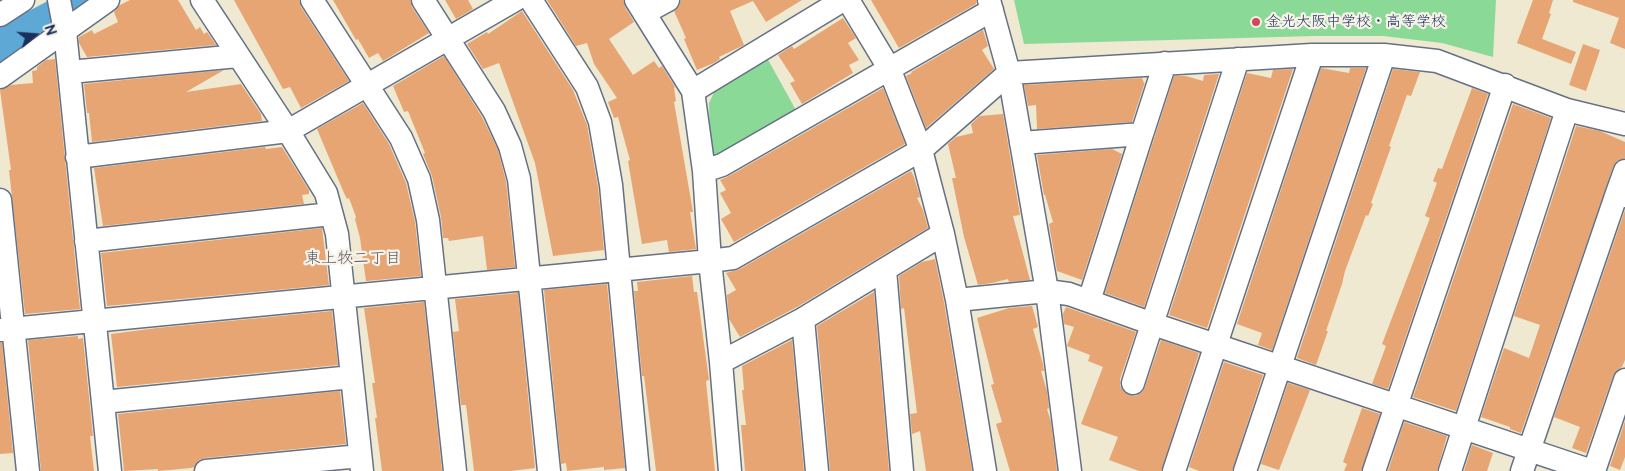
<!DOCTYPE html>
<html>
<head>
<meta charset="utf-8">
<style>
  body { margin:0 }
  #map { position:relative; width:1625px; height:471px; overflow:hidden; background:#eee9d0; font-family:"Balsamiq Sans",sans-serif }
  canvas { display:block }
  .north { position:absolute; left:10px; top:10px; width:50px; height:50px; -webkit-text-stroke:4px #f7f3e8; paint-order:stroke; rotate:72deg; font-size:14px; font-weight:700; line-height:20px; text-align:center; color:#1b2f5e }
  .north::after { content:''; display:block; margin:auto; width:18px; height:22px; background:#1b2f5e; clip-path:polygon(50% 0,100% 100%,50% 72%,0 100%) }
</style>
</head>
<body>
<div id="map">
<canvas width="1625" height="471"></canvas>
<div class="north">N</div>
</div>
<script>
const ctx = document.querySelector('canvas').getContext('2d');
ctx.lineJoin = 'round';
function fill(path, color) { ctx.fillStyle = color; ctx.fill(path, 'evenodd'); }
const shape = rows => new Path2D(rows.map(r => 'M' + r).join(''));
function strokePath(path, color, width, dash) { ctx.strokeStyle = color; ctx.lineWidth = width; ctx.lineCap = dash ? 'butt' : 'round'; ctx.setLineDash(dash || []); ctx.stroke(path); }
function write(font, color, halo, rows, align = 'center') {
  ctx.font = font + ' "Balsamiq Sans","Klee One",sans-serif'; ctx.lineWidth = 4.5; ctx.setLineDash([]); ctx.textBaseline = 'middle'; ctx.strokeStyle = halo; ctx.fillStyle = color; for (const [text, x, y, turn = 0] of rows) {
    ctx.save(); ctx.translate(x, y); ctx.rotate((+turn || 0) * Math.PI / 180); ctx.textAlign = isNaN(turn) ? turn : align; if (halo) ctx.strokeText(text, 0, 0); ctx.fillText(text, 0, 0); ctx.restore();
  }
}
fill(shape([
  [1014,0,1496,0,1493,57,1442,43,1383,36,1315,36,1024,44],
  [766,56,797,112,715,160,710,149,709,103,717,86]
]), '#8bd997');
strokePath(shape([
  [0,48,12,38,84,0]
]), '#5da8d5', 32);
fill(shape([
  [130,0,178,0,196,30,200,27,204,34,207,32,216,45,87,57,79,43,79,37,92,30,94,34,118,22,114,12,120,5],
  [234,0,299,0,301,7,349,81,301,108,290,87,283,89],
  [333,0,410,0,412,7,429,33,383,61,378,53,369,58,358,39,356,40],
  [445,0,468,0,473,9,456,19],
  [547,0,623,0,625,7,634,22,609,39,633,75,654,61,659,68,662,66,675,87,674,88,676,101,674,102,693,212,690,212,696,249,669,252,667,240,642,244,628,161,630,160,618,117,614,118,608,102,617,98,594,64,587,43,576,46],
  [681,0,802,0,766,22,753,1,730,11,744,45,719,57,720,59,714,63,697,70,684,39,686,38,674,11,679,6],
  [871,0,976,0,976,4,899,48],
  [1533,0,1553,0,1549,13,1551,14,1542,39,1576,52,1571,64,1517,43],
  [1573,0,1625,0,1625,49,1610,43,1619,18,1573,2],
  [522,11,573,90,587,125,598,187,604,250,553,256,535,163,499,63,483,69,467,44,487,32,488,34],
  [843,18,856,38,848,43,859,60,849,65,853,73,802,104,790,83,795,81,778,55,792,46,794,49],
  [983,30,988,46,982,50,994,69,926,128,906,76,912,73,911,72],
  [1583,44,1600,50,1586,91,1569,85],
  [444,56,482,117,498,150,506,181,515,267,487,270,483,236,449,241,448,238,443,238,441,217,432,176,425,159,423,154,425,153,408,111,404,112,393,86],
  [55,59,80,309,25,314,9,170,11,170,0,90,11,85,33,83,32,71,37,70,37,67,46,60],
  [1321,68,1349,73,1350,68,1366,68,1272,350,1258,345,1262,333,1237,324],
  [1293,69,1207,328,1169,315,1247,73,1271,78,1273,70],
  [1393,69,1420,72,1411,96,1407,95,1389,146,1391,147,1387,158,1371,203,1373,204,1368,216,1366,215,1345,271,1342,284,1326,331,1328,331,1316,365,1297,358],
  [224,70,186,92,241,84,261,114,262,121,92,142,89,113,87,113,84,84],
  [1219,74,1144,307,1105,293,1174,76,1186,76,1203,81,1204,75],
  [1142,78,1144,83,1145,82,1132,122,1037,129,1036,105,1028,106,1024,85],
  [883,88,905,144,734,242,721,219,731,213,720,193,726,190,720,180,729,176],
  [1472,88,1488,94,1388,389,1372,384,1386,346,1382,344,1430,218,1425,216,1437,183,1433,181,1438,168,1442,169],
  [363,103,389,144,406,183,415,222,421,276,366,281,360,238,355,219,356,217,349,198,347,199,344,193,317,129],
  [1513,104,1551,118,1456,411,1413,397],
  [1003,114,1020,215,1013,216,1030,280,1009,282,1008,279,992,283,978,285,964,237,952,178,956,178,948,144,956,137,973,133,971,124,980,116],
  [1576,126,1600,131,1625,142,1625,158,1617,161,1613,167,1521,433,1510,429,1510,427,1481,417,1504,348,1529,358,1540,325,1514,316],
  [265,147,266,149,282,147,309,190,309,194,302,195,304,204,103,226,94,168],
  [1112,149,1122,154,1082,280,1057,271,1049,224,1053,222,1045,195,1044,195,1037,155],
  [911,171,914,177,920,197,917,198,923,210,928,228,797,307,740,337,729,319,727,295,736,290,726,273,740,269],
  [1625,210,1625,360,1622,367,1617,370,1613,376,1586,453,1572,448,1580,427,1554,417],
  [322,228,329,285,107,306,101,253],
  [935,259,944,302,972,471,926,471,920,431,912,434,910,414,917,413,904,308,901,309,899,276,922,262],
  [692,276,694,292,697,292,709,380,706,381,715,471,656,471,644,376,642,376,634,291,638,291,637,282],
  [607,284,625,468,604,470,604,467,567,471,566,463,561,464,544,290],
  [874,292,889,471,830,471,817,326],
  [518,293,535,468,511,471,474,471,466,405,461,405,453,332,459,331,455,299],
  [424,302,442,471,382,471,375,418,377,418,372,383,375,383,364,308],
  [1032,306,1038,327,1033,329,1043,364,1044,371,1041,371,1047,391,1049,408,1047,409,1051,422,1057,471,1010,471,996,424,1002,422,991,385,994,384,977,318,1009,308],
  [1066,307,1136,332,1120,379,1120,386,1124,392,1129,395,1136,396,1142,392,1145,387,1161,340,1199,353,1161,471,1139,471,1109,460,1118,437,1081,424,1103,367,1088,361,1090,355,1067,346,1074,327,1064,324,1063,314],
  [332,311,338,365,117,387,111,334,157,328],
  [78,336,78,339,83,338,93,436,90,436,94,471,41,471,28,340],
  [792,340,804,471,745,471,741,425,746,425,742,390,744,390,742,366],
  [0,343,2,343,13,453,0,454],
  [1224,362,1263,375,1232,471,1199,471,1189,467],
  [1288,383,1310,390,1279,470,1261,464],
  [340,391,346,444,205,458,199,460,194,467,191,468,158,471,158,469,124,471,118,414],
  [1362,408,1380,414,1361,471,1344,471,1347,464,1343,462],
  [1625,421,1625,457,1620,470,1610,466],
  [1404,422,1447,436,1437,471,1388,471],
  [1472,445,1493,453,1487,471,1464,471]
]), '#e7a574');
const minor = shape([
  [59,0,65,31,110,471],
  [202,0,288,131,326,193,337,234,362,471],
  [312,0,401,138,419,179,428,220,455,471],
  [423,0,494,111,510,146,519,179,549,471],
  [531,0,587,87,600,122,611,185,638,471],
  [636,0,693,91,704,171,710,261,721,362,730,471],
  [848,0,889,68,921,150,943,234,957,300,985,471],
  [989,0,1009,73,1047,291,1070,471],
  [644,13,668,0],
  [0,15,23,0],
  [70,72,238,56],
  [0,77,108,0],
  [693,91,843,0],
  [1021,143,1142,134,1165,63],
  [77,157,288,131,515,0],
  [704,171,722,165,992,10],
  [1625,171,1617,193,1625,196],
  [0,200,28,471],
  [86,241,331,214],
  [885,270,902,471],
  [957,300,1047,291,1069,294,1153,324,1592,471],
  [1089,301,1142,134],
  [803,319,817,471],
  [0,330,710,261,733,258,921,150,1009,73,1312,55,1384,55,1437,61,1567,110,1625,124],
  [721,362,803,319,943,234],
  [1133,383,1238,59],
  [103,402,352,377],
  [206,471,360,456],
  [1174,471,1312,55],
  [1245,471,1384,55],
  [1374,471,1505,85],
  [1450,471,1567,110],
  [1522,471,1617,193],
  [1594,471,1625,380]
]);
strokePath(minor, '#657086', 25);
strokePath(minor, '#fff', 22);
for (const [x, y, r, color] of [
  [1256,22,5,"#d1495b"]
]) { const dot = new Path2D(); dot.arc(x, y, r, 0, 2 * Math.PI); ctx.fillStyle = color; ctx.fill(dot); strokePath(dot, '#f7f3e8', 2); }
write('15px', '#1b2f5e', '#f7f3e8', [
  ["金光大阪中学校・高等学校",1266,22]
], 'left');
write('16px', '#625866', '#f7f3e8', [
  ["東上牧二丁目",353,259]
]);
</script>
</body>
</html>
